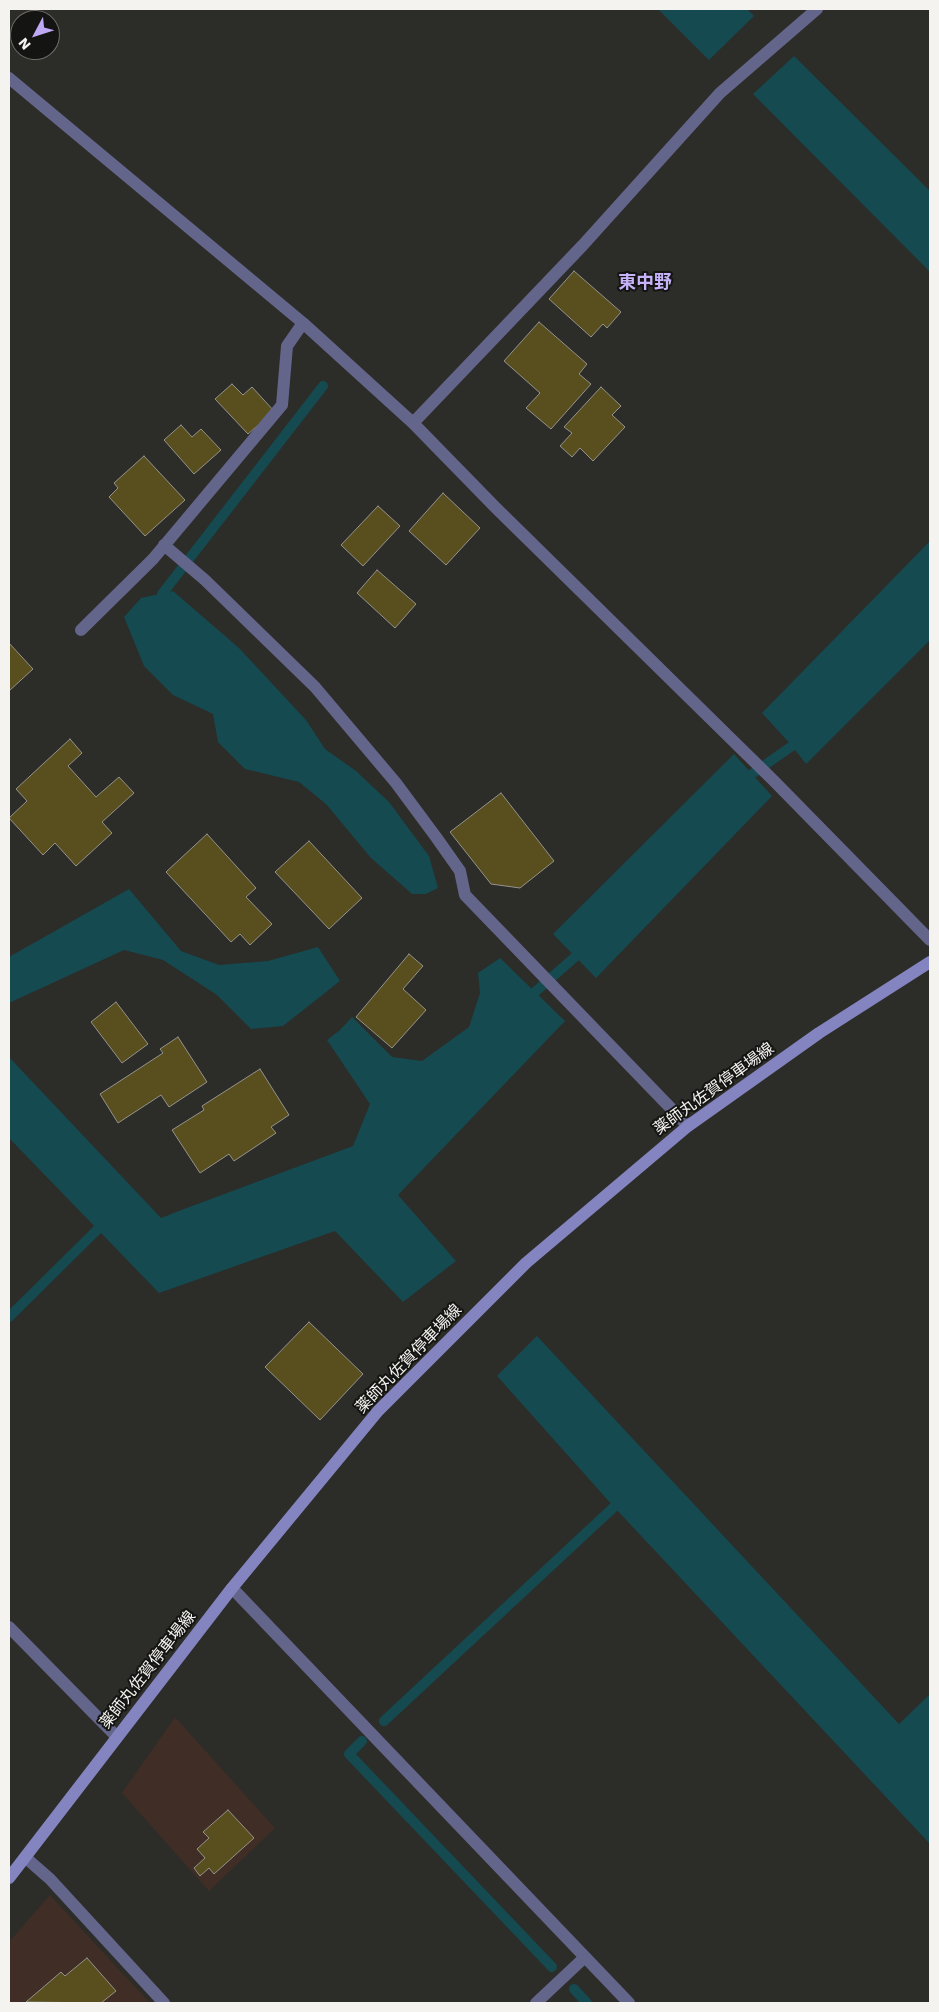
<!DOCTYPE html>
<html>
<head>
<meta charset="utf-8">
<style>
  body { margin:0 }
  #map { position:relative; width:939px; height:2012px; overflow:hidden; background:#2c2c28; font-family:"Work Sans",sans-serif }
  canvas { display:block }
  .frame { position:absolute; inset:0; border:10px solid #f4f3f0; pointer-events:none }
  .north { position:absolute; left:10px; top:10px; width:50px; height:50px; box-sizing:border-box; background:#141412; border:1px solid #6e6d6b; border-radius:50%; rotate:230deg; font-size:14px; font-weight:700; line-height:20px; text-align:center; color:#f4f3f0 }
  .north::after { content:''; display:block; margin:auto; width:18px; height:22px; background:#bea9f5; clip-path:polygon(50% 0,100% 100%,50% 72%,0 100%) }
</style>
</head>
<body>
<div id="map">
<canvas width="939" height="2012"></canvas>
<div class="frame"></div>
<div class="north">N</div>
</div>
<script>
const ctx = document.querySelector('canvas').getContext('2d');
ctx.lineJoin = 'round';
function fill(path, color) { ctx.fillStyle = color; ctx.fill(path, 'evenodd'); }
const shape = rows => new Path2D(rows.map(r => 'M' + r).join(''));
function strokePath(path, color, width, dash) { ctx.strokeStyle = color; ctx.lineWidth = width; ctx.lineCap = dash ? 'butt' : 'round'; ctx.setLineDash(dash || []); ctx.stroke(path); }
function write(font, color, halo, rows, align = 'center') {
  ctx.font = font + ' "Work Sans","Noto Sans JP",sans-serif'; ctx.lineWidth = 4; ctx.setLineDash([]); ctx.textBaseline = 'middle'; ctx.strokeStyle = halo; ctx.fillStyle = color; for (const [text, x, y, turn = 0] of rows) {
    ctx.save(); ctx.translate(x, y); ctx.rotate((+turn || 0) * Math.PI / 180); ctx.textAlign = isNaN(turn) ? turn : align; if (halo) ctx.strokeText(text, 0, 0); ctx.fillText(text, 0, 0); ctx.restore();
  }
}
fill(shape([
  [175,1717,275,1828,209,1891,122,1793],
  [50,1895,150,2003,9,2003,9,1942]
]), '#402e26');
fill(shape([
  [658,9,747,9,754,16,709,60],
  [794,56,930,191,930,272,753,94],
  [930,541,930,640,806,764,792,746,762,713],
  [173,591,239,648,306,720,325,749,356,771,389,802,429,856,438,888,426,894,412,894,371,858,326,804,299,782,245,769,218,742,213,714,173,695,144,666,124,617,141,598],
  [734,754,772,796,596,978,553,934],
  [129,889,181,951,219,965,268,961,318,947,340,981,283,1026,251,1029,217,995,163,960,124,950,9,1003,9,957],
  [500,958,565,1021,398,1195,456,1261,403,1302,335,1231,159,1293,9,1138,9,1057,161,1218,184,1209,353,1146,370,1104,327,1040,340,1030,352,1017,392,1057,422,1061,469,1027,480,993,478,973],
  [537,1336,899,1724,930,1694,930,1844,614,1507,497,1376]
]), '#154a50');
strokePath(shape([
  [162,594,323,386],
  [752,774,792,746],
  [535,992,575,957],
  [9,1317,98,1229],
  [384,1721,614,1507],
  [362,1741,349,1754,552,1967],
  [574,1989,587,2003]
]), '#154a50', 10);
const building = shape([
  [574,271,621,312,607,328,603,324,591,337,549,299,574,271],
  [539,322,587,364,579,374,591,384,551,429,526,408,540,393,504,361,539,322],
  [232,384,243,395,252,387,274,411,248,434,215,399,232,384],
  [601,387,621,406,612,415,625,427,593,461,580,448,572,457,560,446,572,433,564,427,601,387],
  [181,425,192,437,201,429,221,450,194,474,164,440,181,425],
  [144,456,185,500,145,536,109,497,118,488,114,483,144,456],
  [443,493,480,528,446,565,409,531,443,493],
  [378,506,400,526,363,566,341,545,378,506],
  [377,570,416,604,395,628,357,593,377,570],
  [9,643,33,669,9,691,9,643],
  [70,739,82,753,68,766,96,797,119,777,134,793,102,822,112,833,76,866,55,843,43,855,9,818,27,801,16,789,70,739],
  [501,793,554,861,520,888,491,884,450,832,501,793],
  [207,834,256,888,246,897,272,924,250,945,240,934,231,942,166,872,207,834],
  [309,841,362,898,329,929,275,872,309,841],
  [409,954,423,966,403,989,426,1010,392,1048,356,1017,409,954],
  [116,1002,148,1044,122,1063,91,1022,116,1002],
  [178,1037,207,1082,169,1107,161,1095,118,1123,100,1094,163,1053,160,1049,178,1037],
  [260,1069,289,1115,271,1127,276,1133,234,1161,229,1154,200,1173,172,1130,204,1110,202,1106,260,1069],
  [309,1322,363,1374,320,1420,265,1367,309,1322],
  [228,1810,254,1838,214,1874,209,1868,200,1876,194,1868,205,1858,197,1849,209,1838,203,1832,228,1810],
  [87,1958,116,1991,101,2003,26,2002,61,1972,65,1976,87,1958]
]);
fill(building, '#594f1e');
strokePath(building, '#94938e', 1);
strokePath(shape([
  [9,78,303,323,413,423,496,508,774,781,930,940],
  [413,423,583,245,720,93,817,9],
  [164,545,205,580,315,687,396,783,436,837,460,871,465,895,688,1126],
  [81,630,153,559,282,405,287,346,303,323],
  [232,1588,629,2003],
  [9,1627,117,1737],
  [26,1858,50,1879,164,2003],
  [536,2003,585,1957]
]), '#64658a', 12);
strokePath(shape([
  [9,1878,232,1588,378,1411,526,1263,688,1126,819,1033,930,962]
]), '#8485c0', 12);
write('16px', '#f4f3f0', '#141412', [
  ["薬師丸佐賀停車場線",714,1089,-36],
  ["薬師丸佐賀停車場線",409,1359,-46],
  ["薬師丸佐賀停車場線",148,1670,-52]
]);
write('bold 18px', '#c5b2f9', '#141412', [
  ["東中野",645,283]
]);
</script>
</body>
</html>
